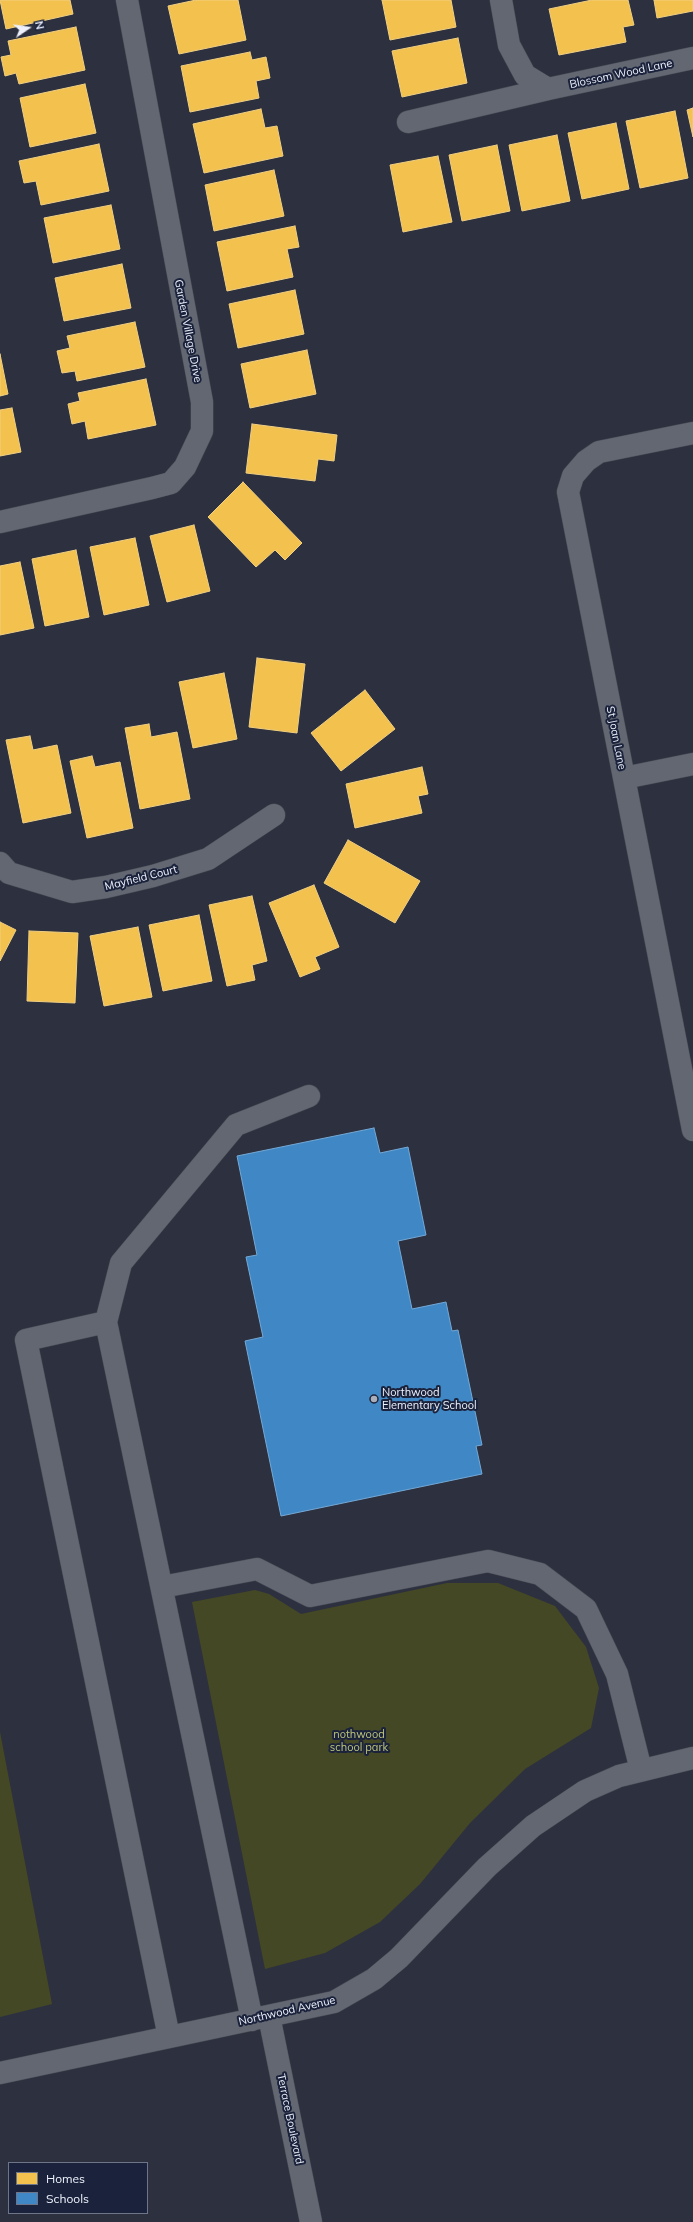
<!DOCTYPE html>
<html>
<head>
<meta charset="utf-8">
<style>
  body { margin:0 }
  #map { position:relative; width:693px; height:2222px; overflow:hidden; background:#2d313f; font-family:Mulish,sans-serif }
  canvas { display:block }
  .legend { position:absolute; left:8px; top:2162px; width:140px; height:52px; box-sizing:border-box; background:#1b233c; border:1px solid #6f7589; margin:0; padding:5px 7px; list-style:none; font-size:12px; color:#eef1fc }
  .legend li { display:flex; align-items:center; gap:8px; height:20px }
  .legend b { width:20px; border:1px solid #6f7589 }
  .north { position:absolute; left:8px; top:8px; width:40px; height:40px; -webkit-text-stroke:3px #1b233c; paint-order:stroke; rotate:77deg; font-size:11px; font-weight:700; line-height:16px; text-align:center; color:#eef1fc }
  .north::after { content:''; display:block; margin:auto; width:14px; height:18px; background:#eef1fc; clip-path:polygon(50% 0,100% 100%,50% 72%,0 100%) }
</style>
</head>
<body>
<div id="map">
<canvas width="693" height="2222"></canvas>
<ul class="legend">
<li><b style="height:11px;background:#f2c14e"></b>Homes</li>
<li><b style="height:11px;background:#3f88c5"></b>Schools</li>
</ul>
<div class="north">N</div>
</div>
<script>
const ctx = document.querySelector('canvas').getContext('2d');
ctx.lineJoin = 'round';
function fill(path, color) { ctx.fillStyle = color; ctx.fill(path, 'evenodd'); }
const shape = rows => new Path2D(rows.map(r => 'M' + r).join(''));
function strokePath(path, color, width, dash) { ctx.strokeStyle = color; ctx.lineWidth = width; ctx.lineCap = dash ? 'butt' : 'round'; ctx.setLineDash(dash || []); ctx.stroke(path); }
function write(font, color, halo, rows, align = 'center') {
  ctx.font = font + ' Mulish,sans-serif'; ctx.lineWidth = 4; ctx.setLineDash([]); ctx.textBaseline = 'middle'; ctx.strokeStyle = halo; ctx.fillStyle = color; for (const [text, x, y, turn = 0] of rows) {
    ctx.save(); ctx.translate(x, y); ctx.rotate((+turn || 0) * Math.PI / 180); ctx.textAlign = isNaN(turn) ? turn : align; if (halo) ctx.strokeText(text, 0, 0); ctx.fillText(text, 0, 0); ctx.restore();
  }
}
fill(shape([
  [447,1583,498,1583,555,1606,586,1647,599,1688,591,1728,525,1769,470,1823,420,1884,380,1922,325,1953,265,1969,192,1602,255,1590,269,1594,301,1614],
  [0,1732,52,2004,0,2017]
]), '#454824');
const homes = shape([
  [0,0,70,0,73,14,6,29,0,0],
  [196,0,238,0,246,40,179,54,168,6,196,0],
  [382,0,451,0,456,27,390,40,382,0],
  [592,0,628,0,634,25,623,27,626,42,559,55,549,9,592,0],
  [654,0,693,0,693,11,657,18,654,0],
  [76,27,85,70,19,84,16,73,5,76,1,57,11,55,8,41,76,27],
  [458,38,467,83,402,97,392,51,458,38],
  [250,52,252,60,266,57,270,78,256,81,259,98,190,112,181,66,250,52],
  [85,84,96,133,30,147,20,98,85,84],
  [693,108,693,137,687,110,693,108],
  [261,109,265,128,277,126,283,156,204,173,193,124,261,109],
  [675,111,688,178,640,188,626,121,675,111],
  [616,123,629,189,582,199,568,133,616,123],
  [557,135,570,201,522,211,509,145,557,135],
  [99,144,109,191,41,205,36,181,24,183,19,161,99,144],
  [497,145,510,211,462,221,449,155,497,145],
  [438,156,452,222,403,232,390,165,438,156],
  [274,170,284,216,214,231,205,185,274,170],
  [111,205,120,249,53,263,44,218,111,205],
  [295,226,299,247,287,249,293,277,227,291,217,242,295,226],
  [122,264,131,308,64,321,55,278,122,264],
  [295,290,304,334,238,348,229,304,295,290],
  [135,322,145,367,77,381,75,371,62,373,57,351,70,348,67,336,135,322],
  [307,350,316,394,250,408,241,364,307,350],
  [0,354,8,394,0,396,0,354],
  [146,379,156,425,88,439,85,421,72,424,68,404,80,401,78,393,146,379],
  [12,408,21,452,0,456,0,410,12,408],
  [252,424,337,435,334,461,318,459,315,481,246,473,252,424],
  [243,482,302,543,285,560,275,550,256,567,208,517,243,482],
  [194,525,210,591,167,602,150,536,194,525],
  [135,538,149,605,104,615,90,547,135,538],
  [76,550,89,617,45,626,32,559,76,550],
  [20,562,34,628,0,635,0,566,20,562],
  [257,658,305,664,297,733,249,727,257,658],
  [224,673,237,739,193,748,179,682,224,673],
  [365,690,395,729,341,771,311,733,365,690],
  [149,724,151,737,177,732,190,799,140,809,125,728,149,724],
  [30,736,33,750,57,745,71,813,23,823,6,740,30,736],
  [92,756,95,767,120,762,133,828,87,838,70,761,92,756],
  [422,767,428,794,418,796,422,813,355,828,346,784,422,767],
  [348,840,420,881,395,923,324,883,348,840],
  [314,885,339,947,315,957,320,969,300,977,269,903,314,885],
  [252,896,267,961,252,965,255,980,227,986,209,905,252,896],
  [199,915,212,981,163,991,149,925,199,915],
  [0,922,16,930,0,961,0,922],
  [138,927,152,997,104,1006,90,936,138,927],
  [29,931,78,933,75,1003,27,1001,29,931]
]);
fill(homes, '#f2c14e');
strokePath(homes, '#f1cf82', 1);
const schools = shape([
  [374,1128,380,1153,408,1147,426,1235,398,1241,412,1309,446,1302,452,1331,458,1330,482,1445,476,1446,482,1474,281,1516,245,1341,263,1337,246,1257,257,1255,237,1156,374,1128]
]);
fill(schools, '#3f88c5');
strokePath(schools, '#74a8d6', 1);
const minor = shape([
  [501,0,509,45,525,75,548,89,693,58],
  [408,122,548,89],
  [693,433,599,452,586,461,573,476,568,492,693,1130],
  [0,522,152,488,171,483,185,467,202,431,202,402,127,0],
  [624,778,693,764],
  [0,863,9,873,72,892,106,887,153,876,208,859,274,815],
  [106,1322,121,1263,236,1125,309,1096],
  [162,1587,257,1569,310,1596,488,1561,540,1574,586,1609,617,1674,641,1770],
  [269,2016,311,2222],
  [169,2037,26,1340,106,1322,252,2020],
  [0,2073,334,2002,374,1979,399,1958,487,1867,533,1826,585,1791,619,1776,693,1758]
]);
strokePath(minor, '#4a4d58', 23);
strokePath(minor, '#636772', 22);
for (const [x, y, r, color] of [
  [374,1399,4,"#aaaeba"]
]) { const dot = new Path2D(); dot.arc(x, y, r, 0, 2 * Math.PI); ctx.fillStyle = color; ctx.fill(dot); strokePath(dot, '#1b233c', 1.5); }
write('11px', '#eef1fc', '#1b233c', [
  ["Blossom Wood Lane",621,74,-12],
  ["Garden Village Drive",188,331,79],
  ["St Joan Lane",616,738,79],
  ["Mayfield Court",141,878,-14],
  ["Northwood Avenue",287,2011,-13],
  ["Terrace Boulevard",290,2119,78]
]);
write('11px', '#eef1fc', '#1b233c', [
  ["Northwood",382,1393],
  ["Elementary School",382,1406]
], 'left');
write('11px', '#bec579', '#1b233c', [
  ["nothwood",359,1735],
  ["school park",359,1748]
]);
</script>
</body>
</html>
